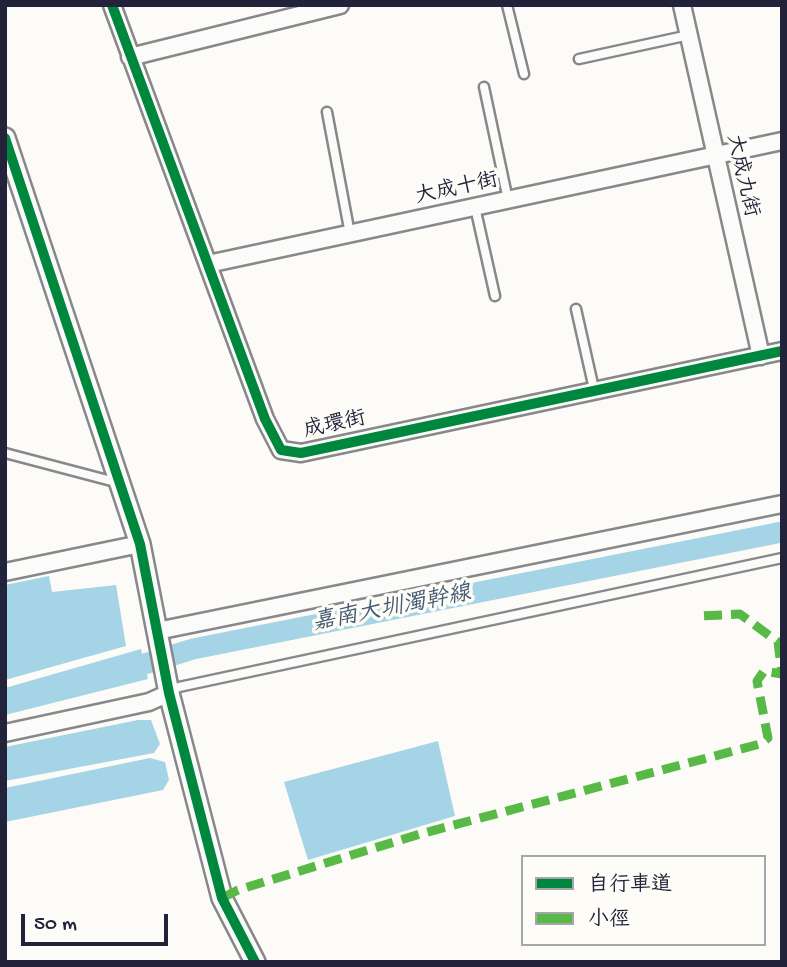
<!DOCTYPE html>
<html>
<head>
<meta charset="utf-8">
<style>
  body { margin:0 }
  #map { position:relative; width:787px; height:967px; overflow:hidden; background:#fcfbf8; font-family:"Gochi Hand","LXGW WenKai TC",sans-serif }
  canvas { display:block }
  .frame { position:absolute; inset:0; border:7px solid #22223b; pointer-events:none }
  .legend { position:absolute; left:521px; top:855px; width:245px; height:91px; box-sizing:border-box; background:#fdfcf7; border:2px solid #a5a5ac; margin:0; padding:9px 12px; list-style:none; font-size:21px; color:#22223b }
  .legend li { display:flex; align-items:center; gap:14px; height:35px }
  .legend b { width:35px; border:2px solid #a5a5ac }
  .scale { position:absolute; left:21px; top:914px; width:147px; height:32px; box-sizing:border-box; border:4px solid #22223b; border-top:0; padding-left:9px; font-size:21px; line-height:24px; white-space:nowrap; color:#22223b; -webkit-text-stroke:5px #fdfcf7; paint-order:stroke }
</style>
</head>
<body>
<div id="map">
<canvas width="787" height="967"></canvas>
<div class="frame"></div>
<ul class="legend">
<li><b style="height:9px;background:#00873e"></b>自行車道</li>
<li><b style="height:9px;background:#58b947"></b>小徑</li>
</ul>
<div class="scale">50 m</div>
</div>
<script>
const ctx = document.querySelector('canvas').getContext('2d');
ctx.lineJoin = 'round';
function fill(path, color) { ctx.fillStyle = color; ctx.fill(path, 'evenodd'); }
const shape = rows => new Path2D(rows.map(r => 'M' + r).join(''));
function strokePath(path, color, width, dash) { ctx.strokeStyle = color; ctx.lineWidth = width; ctx.lineCap = dash ? 'butt' : 'round'; ctx.setLineDash(dash || []); ctx.stroke(path); }
function write(font, color, halo, rows, align = 'center') {
  ctx.font = font + ' "Gochi Hand","LXGW WenKai TC",sans-serif'; ctx.lineWidth = 7; ctx.setLineDash([]); ctx.textBaseline = 'middle'; ctx.strokeStyle = halo; ctx.fillStyle = color; for (const [text, x, y, turn = 0] of rows) {
    ctx.save(); ctx.translate(x, y); ctx.rotate((+turn || 0) * Math.PI / 180); ctx.textAlign = isNaN(turn) ? turn : align; if (halo) ctx.strokeText(text, 0, 0); ctx.fillText(text, 0, 0); ctx.restore();
  }
}
fill(shape([
  [49,576,52,592,116,585,126,646,5,680,5,585],
  [141,649,148,679,5,715,5,688],
  [138,720,151,720,160,744,154,753,5,781,5,747],
  [438,741,455,816,308,860,284,782],
  [150,758,165,762,169,780,163,790,5,822,5,788]
]), '#a4d4e6');
strokePath(shape([
  [119,672,193,649,782,532]
]), '#a4d4e6', 21);
const service = shape([
  [507,5,524,74],
  [579,59,689,35],
  [484,87,508,200],
  [327,112,350,234],
  [475,207,495,296],
  [576,309,594,389],
  [5,453,119,483],
  [170,692,179,687,782,558]
]);
const minor = shape([
  [112,5,265,419,281,450,301,453,782,351],
  [682,5,761,356],
  [130,57,340,5],
  [208,264,782,141],
  [5,572,140,544],
  [157,631,782,504],
  [5,733,149,702,169,693]
]);
const tertiary = shape([
  [5,138,140,544,169,693,222,898,255,962]
]);
strokePath(service, '#88888c', 13);
strokePath(minor, '#88888c', 21);
strokePath(tertiary, '#88888c', 24);
strokePath(service, '#fbfbf9', 8);
strokePath(minor, '#fbfbf9', 16);
strokePath(tertiary, '#fbfbf9', 19);
strokePath(shape([
  [222,898,238,890,420,834,760,744,768,738,757,681,764,671,782,674,778,642,740,614,700,616]
]), '#58b947', 9, [18, 9]);
strokePath(shape([
  [112,5,265,419,281,450,301,453,782,351],
  [5,138,140,544,169,693,222,898,255,962]
]), '#00873e', 10);
write('21px', '#22223b', '#fdfcf7', [
  ["大成九街",741,176,77],
  ["大成十街",457,190,-12],
  ["成環街",335,426,-12]
]);
write('italic 23px', '#425a74', '#fdfcf7', [
  ["嘉南大圳濁幹線",392,610,-11]
]);
</script>
</body>
</html>
